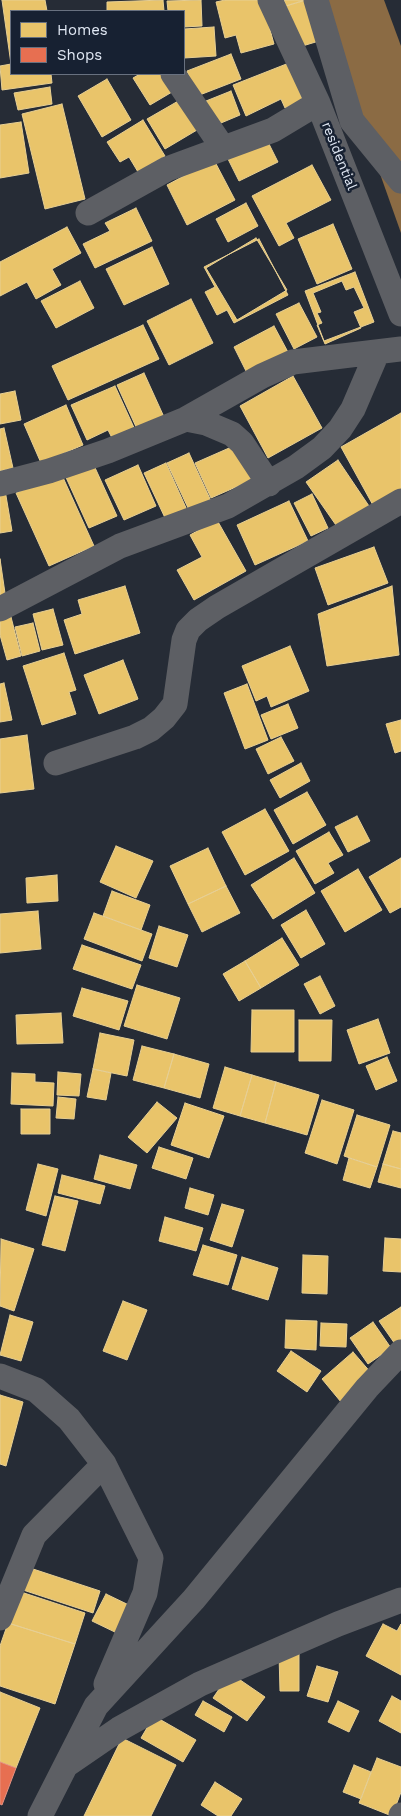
<!DOCTYPE html>
<html>
<head>
<meta charset="utf-8">
<style>
  body { margin:0 }
  #map { position:relative; width:401px; height:1816px; overflow:hidden; background:#262c36; font-family:"Work Sans",sans-serif }
  canvas { display:block }
  .legend { position:absolute; left:10px; top:10px; width:175px; height:65px; box-sizing:border-box; background:#172132; border:1px solid #687180; margin:0; padding:6px 9px; list-style:none; font-size:15px; color:#e1e8f4 }
  .legend li { display:flex; align-items:center; gap:10px; height:25px }
  .legend b { width:25px; border:1px solid #687180 }
</style>
</head>
<body>
<div id="map">
<canvas width="401" height="1816"></canvas>
<ul class="legend">
<li><b style="height:14px;background:#e9c46a"></b>Homes</li>
<li><b style="height:14px;background:#e76f51"></b>Shops</li>
</ul>
</div>
<script>
const ctx = document.querySelector('canvas').getContext('2d');
ctx.lineJoin = 'round';
function fill(path, color) { ctx.fillStyle = color; ctx.fill(path, 'evenodd'); }
const shape = rows => new Path2D(rows.map(r => 'M' + r).join(''));
function strokePath(path, color, width, dash) { ctx.strokeStyle = color; ctx.lineWidth = width; ctx.lineCap = dash ? 'butt' : 'round'; ctx.setLineDash(dash || []); ctx.stroke(path); }
function write(font, color, halo, rows, align = 'center') {
  ctx.font = font + ' "Work Sans",sans-serif'; ctx.lineWidth = 5; ctx.setLineDash([]); ctx.textBaseline = 'middle'; ctx.strokeStyle = halo; ctx.fillStyle = color; for (const [text, x, y, turn = 0] of rows) {
    ctx.save(); ctx.translate(x, y); ctx.rotate((+turn || 0) * Math.PI / 180); ctx.textAlign = isNaN(turn) ? turn : align; if (halo) ctx.strokeText(text, 0, 0); ctx.fillText(text, 0, 0); ctx.restore();
  }
}
fill(shape([
  [325,0,384,0,401,46,401,233,346,78]
]), '#8b6b44');
const homes = shape([
  [2,0,45,0,47,11,11,11,11,74,51,74,52,83,2,90,0,66,11,64,2,0],
  [163,0,164,11,107,11,107,2,163,0],
  [201,0,202,26,184,27,184,11,168,11,167,1,201,0],
  [225,0,262,0,274,44,241,53,236,35,225,38,216,2,225,0],
  [284,0,305,0,286,6,284,0],
  [306,0,319,41,299,47,286,6,306,0],
  [214,27,216,56,184,58,184,29,214,27],
  [231,54,241,79,197,96,187,71,231,54],
  [289,63,303,101,285,108,281,99,246,116,233,85,289,63],
  [140,74,161,74,172,92,150,105,133,78,140,74],
  [107,79,131,120,102,137,78,96,107,79],
  [50,87,52,104,18,110,14,93,50,87],
  [231,91,240,115,209,128,206,101,231,91],
  [180,100,197,130,165,149,147,119,180,100],
  [62,104,85,199,45,209,22,114,62,104],
  [143,120,165,156,138,172,129,157,120,162,107,142,143,120],
  [21,122,29,173,0,178,0,125,21,122],
  [266,138,278,162,239,181,227,157,266,138],
  [214,160,235,200,187,225,167,185,214,160],
  [312,165,331,200,286,223,294,238,279,246,252,196,312,165],
  [246,203,258,226,228,242,216,219,246,203],
  [136,208,152,241,95,268,83,244,110,231,105,223,136,208],
  [333,224,352,269,317,284,298,239,333,224],
  [67,227,81,253,52,269,61,285,36,299,27,282,0,296,0,262,67,227],
  [256,238,287,290,237,320,206,268,256,238],
  [259,239,288,295,234,323,227,310,217,315,205,292,215,287,204,267,259,239],
  [152,247,169,284,124,305,106,269,152,247],
  [355,272,374,322,324,341,305,291,355,272],
  [80,281,94,308,56,328,41,301,80,281],
  [342,281,346,290,354,287,364,308,354,312,361,328,325,344,317,325,322,323,317,313,321,312,313,293,342,281],
  [191,299,213,343,169,365,147,321,191,299],
  [299,303,317,337,294,349,276,314,299,303],
  [143,325,159,359,68,400,52,366,143,325],
  [274,326,289,354,248,375,234,347,274,326],
  [144,373,164,417,137,429,117,385,144,373],
  [293,376,322,428,268,458,240,406,293,376],
  [115,386,136,432,114,442,108,430,87,440,71,405,115,386],
  [15,391,21,420,0,424,0,394,15,391],
  [66,405,83,445,41,463,24,424,66,405],
  [401,413,401,492,374,507,341,447,401,413],
  [4,428,13,468,0,471,0,429,4,428],
  [236,445,252,480,211,498,195,463,236,445],
  [189,453,211,501,189,510,167,463,189,453],
  [338,460,369,506,338,528,306,482,338,460],
  [92,461,117,516,89,528,64,473,92,461],
  [166,463,187,510,166,520,144,473,166,463],
  [138,465,156,506,124,520,105,480,138,465],
  [61,473,94,546,49,566,16,493,61,473],
  [5,490,12,531,0,533,0,491,5,490],
  [312,494,328,528,311,536,294,503,312,494],
  [289,501,308,541,255,565,237,525,289,501],
  [217,520,246,571,194,600,177,570,202,557,190,535,217,520],
  [374,547,388,583,328,605,315,568,374,547],
  [0,559,6,600,0,601,0,559],
  [125,586,140,633,75,654,64,620,82,614,78,600,125,586],
  [392,586,399,655,327,666,318,614,392,586],
  [53,609,63,645,42,650,33,614,53,609],
  [11,617,21,656,7,660,0,635,0,620,11,617],
  [33,623,40,651,22,656,15,627,33,623],
  [290,646,309,691,271,707,267,696,256,701,242,666,290,646],
  [64,653,76,690,69,692,76,714,42,725,23,666,64,653],
  [123,660,138,699,99,714,84,675,123,660],
  [4,683,12,720,0,722,0,684,4,683],
  [247,684,268,740,245,749,224,693,247,684],
  [288,704,298,728,271,739,261,715,288,704],
  [401,720,401,751,395,753,386,724,401,720],
  [27,735,34,789,0,793,0,739,27,735],
  [281,737,294,761,268,774,256,749,281,737],
  [301,763,310,781,280,798,270,780,301,763],
  [307,792,326,825,293,844,274,810,307,792],
  [265,809,289,851,245,875,222,832,265,809],
  [357,816,370,841,348,852,335,827,357,816],
  [329,832,343,855,328,863,334,873,315,884,296,851,329,832],
  [116,846,153,861,136,898,100,882,116,846],
  [208,848,226,886,188,904,170,866,208,848],
  [294,858,315,893,273,919,251,885,294,858],
  [401,858,401,907,390,913,369,877,401,858],
  [358,869,382,910,345,932,321,891,358,869],
  [57,875,58,901,27,903,26,878,57,875],
  [226,886,240,913,202,932,188,904,226,886],
  [112,891,150,905,141,930,103,916,112,891],
  [306,910,325,944,301,958,281,925,306,910],
  [38,911,41,949,0,953,0,914,38,911],
  [94,913,152,934,142,961,84,939,94,913],
  [159,926,188,935,177,967,149,958,159,926],
  [282,938,299,965,261,988,245,961,282,938],
  [82,945,141,965,132,989,73,969,82,945],
  [245,961,261,988,239,1001,223,974,245,961],
  [320,976,335,1006,320,1014,304,984,320,976],
  [137,985,180,998,167,1039,124,1026,137,985],
  [82,988,128,1001,119,1030,73,1016,82,988],
  [252,1010,294,1010,294,1052,251,1052,252,1010],
  [61,1013,63,1043,17,1044,16,1015,61,1013],
  [378,1019,390,1053,359,1064,347,1030,378,1019],
  [299,1020,332,1020,331,1061,299,1061,299,1020],
  [100,1033,134,1040,127,1076,93,1069,100,1033],
  [142,1046,174,1054,164,1088,133,1080,142,1046],
  [174,1054,209,1064,200,1098,164,1088,174,1054],
  [387,1057,397,1081,376,1090,366,1066,387,1057],
  [225,1067,252,1075,240,1116,213,1108,225,1067],
  [93,1069,111,1073,106,1100,87,1097,93,1069],
  [58,1072,81,1074,79,1096,57,1095,58,1072],
  [12,1073,35,1074,35,1082,54,1083,53,1106,11,1104,12,1073],
  [252,1075,276,1082,265,1123,240,1116,252,1075],
  [276,1082,319,1095,307,1135,265,1123,276,1082],
  [58,1097,76,1099,74,1119,56,1118,58,1097],
  [322,1100,354,1110,337,1164,305,1153,322,1100],
  [157,1102,177,1118,147,1153,128,1137,157,1102],
  [185,1103,224,1116,209,1158,171,1145,185,1103],
  [21,1109,50,1109,50,1134,21,1134,21,1109],
  [357,1115,390,1125,377,1167,344,1156,357,1115],
  [393,1131,401,1133,401,1169,383,1164,393,1131],
  [159,1147,193,1158,186,1179,152,1168,159,1147],
  [100,1155,137,1165,130,1189,94,1179,100,1155],
  [349,1158,377,1167,370,1188,343,1180,349,1158],
  [38,1164,58,1169,46,1216,26,1210,38,1164],
  [383,1164,401,1169,401,1188,378,1182,383,1164],
  [62,1175,105,1186,100,1204,58,1193,62,1175],
  [190,1188,214,1195,208,1215,185,1208,190,1188],
  [55,1196,78,1201,65,1251,42,1245,55,1196],
  [222,1204,244,1210,232,1247,210,1240,222,1204],
  [165,1217,203,1228,196,1251,159,1241,165,1217],
  [385,1238,401,1239,401,1272,383,1271,385,1238],
  [1,1239,34,1249,14,1311,0,1306,1,1239],
  [203,1245,237,1255,228,1285,193,1275,203,1245],
  [303,1255,328,1256,327,1294,302,1293,303,1255],
  [242,1257,278,1268,268,1300,232,1289,242,1257],
  [123,1301,147,1310,127,1360,103,1351,123,1301],
  [401,1307,401,1340,395,1344,379,1321,401,1307],
  [10,1315,33,1322,21,1361,0,1355,10,1315],
  [286,1320,317,1321,316,1350,285,1348,286,1320],
  [373,1322,391,1348,368,1364,350,1338,373,1322],
  [321,1323,347,1324,346,1347,320,1346,321,1323],
  [291,1351,321,1371,307,1392,277,1371,291,1351],
  [353,1352,372,1374,341,1402,322,1379,353,1352],
  [0,1395,23,1402,6,1466,0,1464,0,1395],
  [27,1567,100,1591,93,1613,20,1589,27,1567],
  [18,1591,85,1613,75,1644,8,1623,18,1591],
  [106,1594,133,1607,119,1634,92,1621,106,1594],
  [8,1623,75,1644,55,1704,0,1686,0,1646,8,1623],
  [383,1624,397,1631,401,1624,401,1675,366,1656,383,1624],
  [299,1653,299,1691,280,1691,279,1654,299,1653],
  [317,1666,338,1672,328,1702,307,1696,317,1666],
  [230,1673,265,1697,247,1721,213,1698,230,1673],
  [0,1692,40,1708,16,1768,0,1762,0,1692],
  [392,1696,401,1701,401,1733,379,1721,392,1696],
  [203,1701,232,1717,224,1732,195,1715,203,1701],
  [338,1701,359,1711,349,1732,328,1722,338,1701],
  [154,1716,196,1740,183,1762,141,1738,154,1716],
  [122,1738,176,1765,151,1816,84,1816,122,1738],
  [377,1758,401,1767,401,1792,392,1816,359,1803,377,1758],
  [354,1765,371,1772,361,1799,343,1792,354,1765],
  [215,1782,242,1799,231,1816,218,1816,201,1805,215,1782]
]);
fill(homes, '#e9c46a');
strokePath(homes, '#e7cf93', 1);
const shops = shape([
  [0,1762,16,1768,2,1805,0,1804,0,1762]
]);
fill(shops, '#e76f51');
strokePath(shops, '#e59382', 1);
strokePath(shape([
  [270,0,318,103,401,314],
  [316,0,352,121,401,181],
  [173,74,223,148],
  [88,213,167,169,273,130,318,103],
  [186,419,206,423,232,434,242,443,269,484],
  [0,484,49,471,108,451,186,419,262,376,293,362,401,349],
  [0,609,120,546,228,506,296,467,322,448,340,429,353,409,377,353],
  [56,763,135,737,151,729,164,718,175,704,184,640,188,630,198,620,217,607,401,501],
  [0,1376,36,1390,69,1419,104,1464,151,1558,145,1593,106,1684],
  [0,1618,34,1535,104,1464],
  [68,1764,119,1729,200,1684,338,1624,401,1600],
  [40,1816,96,1706,194,1599,367,1388,401,1352],
  [401,1816,401,1815]
]), '#5d5f64', 25);
write('14px', '#e1e8f4', '#172132', [
  ["residential",339,156,68]
]);
</script>
</body>
</html>
